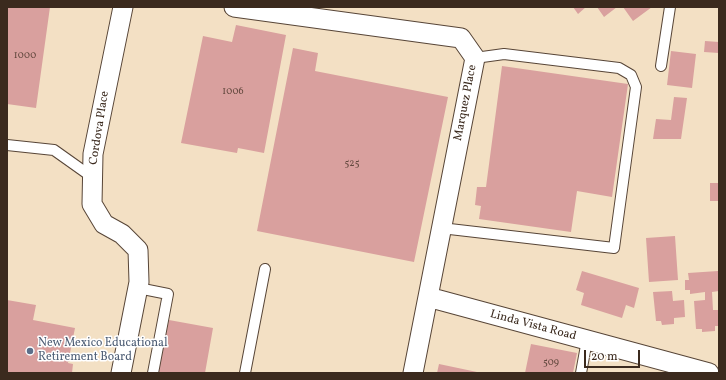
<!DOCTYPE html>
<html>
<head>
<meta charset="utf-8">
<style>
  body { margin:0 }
  #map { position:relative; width:726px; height:380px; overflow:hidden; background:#f3e0c4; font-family:Vollkorn,serif }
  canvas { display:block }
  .frame { position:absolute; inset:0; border:8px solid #3b2a1e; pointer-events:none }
  .scale { position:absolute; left:584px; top:350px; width:56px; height:18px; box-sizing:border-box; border:2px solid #3b2a1e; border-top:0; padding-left:5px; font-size:12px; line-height:14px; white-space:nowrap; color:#3b2a1e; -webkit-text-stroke:3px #fff; paint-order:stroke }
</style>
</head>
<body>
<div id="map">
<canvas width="726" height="380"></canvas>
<div class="frame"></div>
<div class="scale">20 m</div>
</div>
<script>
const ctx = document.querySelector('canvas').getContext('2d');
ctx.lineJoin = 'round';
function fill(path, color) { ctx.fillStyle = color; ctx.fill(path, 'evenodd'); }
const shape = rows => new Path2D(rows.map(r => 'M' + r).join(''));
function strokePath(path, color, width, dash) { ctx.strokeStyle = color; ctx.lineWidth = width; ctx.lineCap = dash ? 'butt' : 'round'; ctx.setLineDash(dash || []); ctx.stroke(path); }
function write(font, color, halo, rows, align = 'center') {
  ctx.font = font + ' Vollkorn,serif'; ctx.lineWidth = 3; ctx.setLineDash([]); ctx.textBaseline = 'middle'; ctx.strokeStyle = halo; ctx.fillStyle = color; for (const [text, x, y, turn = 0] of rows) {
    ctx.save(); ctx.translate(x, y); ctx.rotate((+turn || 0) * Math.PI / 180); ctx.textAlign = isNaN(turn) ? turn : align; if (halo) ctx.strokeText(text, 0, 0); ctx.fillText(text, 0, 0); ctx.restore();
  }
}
fill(shape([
  [7,7,50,7,36,108,7,104],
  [573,7,586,7,578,14],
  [597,7,617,7,604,17],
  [623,7,652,7,633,21],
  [236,25,286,35,264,153,238,148,237,153,181,143,203,36,232,42],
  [705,41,719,42,719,53,704,52],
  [293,48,318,53,315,71,448,97,414,262,257,231],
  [671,51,696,54,692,88,667,85],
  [502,66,628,84,612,197,577,191,571,232,479,219,481,206,475,205,477,187,486,187],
  [674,97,687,98,681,139,653,139,656,119,671,120],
  [710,183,719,183,719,201,710,201],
  [675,236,678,280,649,282,646,238],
  [582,271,639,288,634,308,626,305,622,318,581,305,584,293,576,290],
  [718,271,719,291,712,292,713,310,719,310,719,326,715,326,715,331,702,332,702,329,696,329,694,301,705,300,705,292,690,294,690,290,685,290,685,280,689,280,688,273],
  [672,291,673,301,684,300,685,317,674,318,674,324,662,325,661,321,656,321,653,292],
  [7,300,36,305,33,320,75,328,68,363,73,364,72,373,7,373],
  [169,320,213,328,205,373,158,373],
  [531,344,577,353,573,373,525,373],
  [439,364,477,372,477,373,437,373]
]), '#d9a09e');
const lane = shape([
  [661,66,670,7],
  [7,145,54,150,92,177],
  [441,228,614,248,636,87,631,75,619,68,504,54,475,58],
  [138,288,168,294,153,373],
  [245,373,265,269],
  [581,373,587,340]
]);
const street = shape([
  [234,7,461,38,475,58,413,373],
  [428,297,709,373],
  [121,373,139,282,138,250,122,234,104,224,92,204,93,154,123,7]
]);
strokePath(lane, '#574537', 12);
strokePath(street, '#574537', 21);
strokePath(lane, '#fff', 10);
strokePath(street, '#fff', 19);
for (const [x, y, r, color] of [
  [30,351,4,"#5c6f8a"]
]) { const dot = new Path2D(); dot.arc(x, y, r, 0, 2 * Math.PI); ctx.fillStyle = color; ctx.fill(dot); strokePath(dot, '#fff', 1.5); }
write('10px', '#62483e', null, [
  ["1000",25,56],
  ["1006",233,92],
  ["525",352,164],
  ["509",551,363]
]);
write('12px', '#3b2a1e', '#fff', [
  ["Marquez Place",466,103,-79],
  ["Cordova Place",100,128,-81],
  ["Linda Vista Road",533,326,15]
]);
write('12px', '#4e5e75', '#fff', [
  ["New Mexico Educational",38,344],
  ["Retirement Board",38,358]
], 'left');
</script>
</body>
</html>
